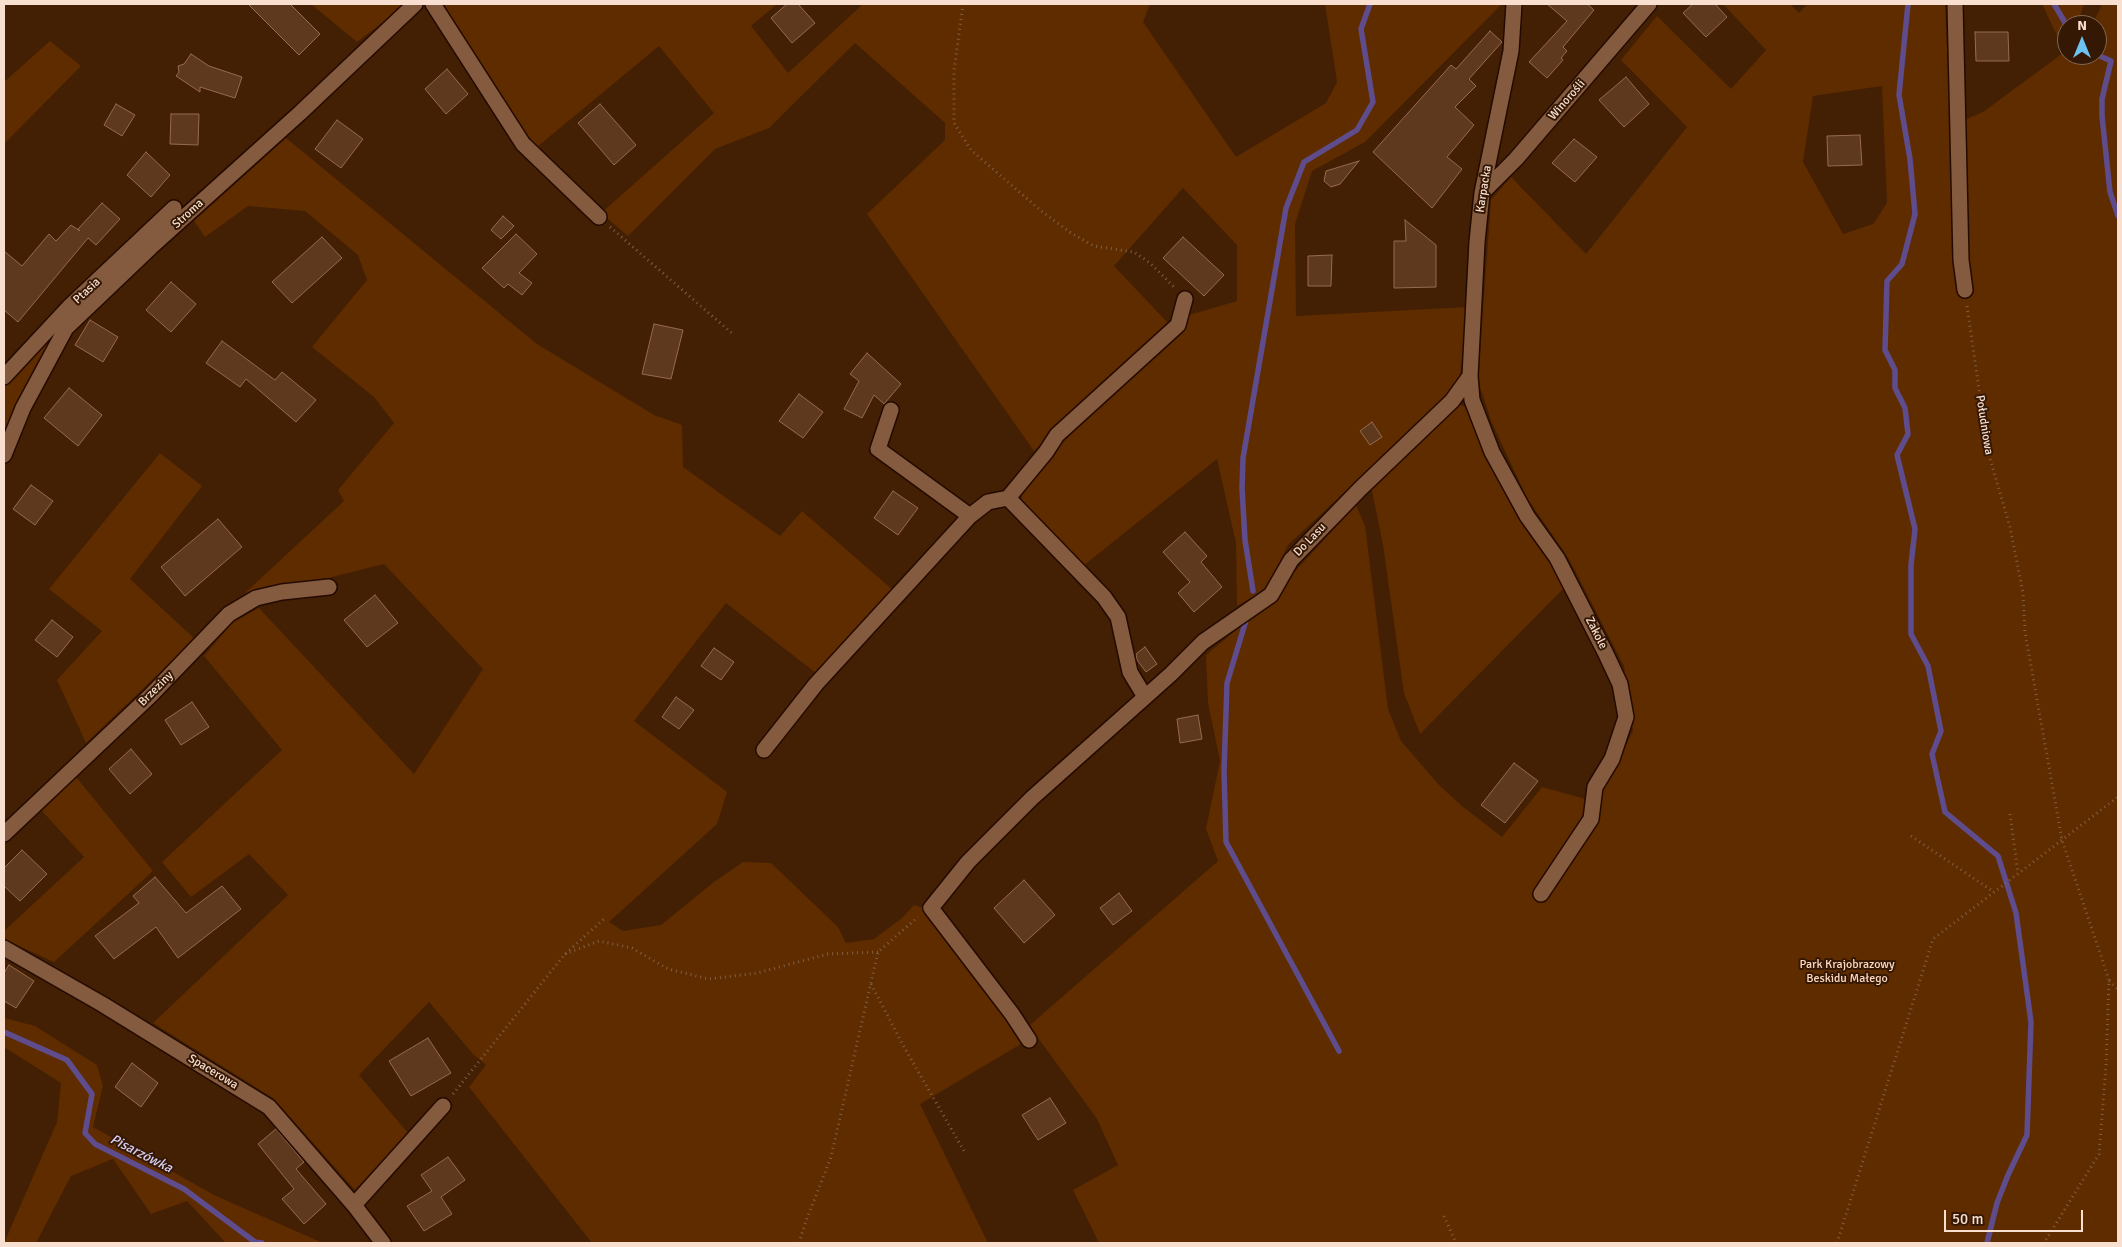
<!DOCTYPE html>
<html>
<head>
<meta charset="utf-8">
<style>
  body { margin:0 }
  #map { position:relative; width:2122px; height:1247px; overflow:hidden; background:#431f03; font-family:Signika,sans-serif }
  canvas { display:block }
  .frame { position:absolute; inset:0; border:5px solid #f8dfd0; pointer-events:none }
  .north { position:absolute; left:2057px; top:15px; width:50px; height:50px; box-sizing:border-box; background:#341804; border:1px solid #826856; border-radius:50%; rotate:0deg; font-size:14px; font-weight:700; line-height:20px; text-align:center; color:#f8dfd0 }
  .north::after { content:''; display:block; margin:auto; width:18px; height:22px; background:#6cc3f2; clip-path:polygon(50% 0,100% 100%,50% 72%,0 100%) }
  .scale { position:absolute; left:1944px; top:1210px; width:139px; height:22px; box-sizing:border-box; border:2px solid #f8dfd0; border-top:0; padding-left:6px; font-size:15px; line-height:18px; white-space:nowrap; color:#f8dfd0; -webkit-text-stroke:4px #341804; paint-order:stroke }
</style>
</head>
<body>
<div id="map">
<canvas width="2122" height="1247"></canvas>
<div class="frame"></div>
<div class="north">N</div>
<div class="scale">50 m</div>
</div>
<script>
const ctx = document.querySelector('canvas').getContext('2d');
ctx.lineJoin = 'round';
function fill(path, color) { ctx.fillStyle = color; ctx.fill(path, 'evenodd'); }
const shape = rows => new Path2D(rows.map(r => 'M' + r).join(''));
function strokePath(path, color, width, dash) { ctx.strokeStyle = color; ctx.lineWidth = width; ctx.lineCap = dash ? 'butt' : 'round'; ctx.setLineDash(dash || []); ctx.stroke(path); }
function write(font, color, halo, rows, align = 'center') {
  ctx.font = font + ' Signika,sans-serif'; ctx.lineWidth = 4; ctx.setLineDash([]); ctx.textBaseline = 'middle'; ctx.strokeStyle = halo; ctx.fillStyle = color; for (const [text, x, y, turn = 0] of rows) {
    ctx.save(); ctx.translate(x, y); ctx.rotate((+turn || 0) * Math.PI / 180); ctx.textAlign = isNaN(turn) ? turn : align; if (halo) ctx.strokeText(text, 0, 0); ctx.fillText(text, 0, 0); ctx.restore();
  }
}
fill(shape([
  [311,4,407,4,357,42],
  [443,4,777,4,751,26,788,73,863,4,1150,4,1143,22,1236,157,1326,103,1337,82,1325,4,1502,4,1365,142,1312,171,1295,224,1296,316,1468,307,1460,376,1440,403,1288,545,1267,589,1237,606,1236,543,1217,459,1083,566,1022,505,1022,493,1064,441,1189,315,1237,301,1237,245,1183,188,1114,266,1169,324,1034,451,867,214,945,140,945,123,855,43,769,128,715,149,628,236,601,213,714,113,659,46,537,147,523,131,444,9],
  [1723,4,1790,4,1799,13,1807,4,1945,4,1955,226,1964,120,1983,112,2067,50,2067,55,2097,55,2097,25,2089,25,2095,19,2102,4,2118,4,2118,1243,1099,1243,1073,1190,1118,1165,1097,1119,1036,1035,920,1104,988,1243,592,1243,469,1087,486,1065,473,1054,429,1002,359,1075,408,1133,355,1190,273,1098,153,1023,288,895,249,854,191,897,162,862,282,750,204,656,232,623,259,608,414,774,483,669,384,564,328,578,245,593,344,501,338,490,394,423,374,397,312,347,367,280,358,255,305,211,248,206,205,237,194,221,286,138,537,344,654,415,682,425,683,467,780,536,802,511,894,591,817,674,726,603,634,721,727,792,717,824,609,922,623,931,661,925,714,882,743,862,771,863,838,927,846,943,874,939,902,918,914,905,944,915,1030,1025,1218,861,1206,829,1220,761,1208,703,1206,655,1278,595,1287,580,1356,505,1365,526,1388,709,1401,741,1439,785,1462,806,1502,837,1542,787,1582,798,1591,803,1616,765,1633,731,1624,666,1569,559,1527,498,1492,423,1478,381,1491,200,1511,177,1586,254,1687,127,1621,60,1657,16,1731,89,1766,50],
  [1882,86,1887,203,1873,224,1843,234,1803,162,1813,96],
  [2042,4,2084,4,2077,25,2067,25,2067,34,2059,40],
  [50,41,81,66,4,144,4,82],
  [45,340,50,342,5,429,4,428,4,385],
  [1458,404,1468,408,1566,586,1420,734,1404,693,1383,545,1371,486],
  [160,453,202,486,130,579,195,639,86,743,57,680,102,631,49,589],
  [76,777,153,871,54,962,4,939,4,931,84,857,42,811],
  [4,1018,35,1026,97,1065,103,1086,93,1127,214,1195,323,1243,226,1243,187,1201,151,1214,113,1159,71,1176,36,1243,4,1243,57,1122,61,1083,4,1047]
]), '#5f2c00');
strokePath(shape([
  [1908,4,1899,95,1910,159,1915,214,1902,264,1887,281,1885,350,1895,370,1895,388,1905,408,1908,434,1897,455,1915,529,1911,565,1911,634,1928,666,1941,731,1932,754,1945,812,1998,856,2016,913,2031,1022,2027,1135,2008,1175,1997,1203,1987,1243],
  [2054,4,2067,26],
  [2097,47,2100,56,2111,61,2102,99,2102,116,2110,192,2118,216],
  [1253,591,1245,540,1242,488,1243,458,1286,208,1304,162,1357,130,1373,102,1361,29,1370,4],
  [1247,617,1227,683,1224,771,1226,842,1339,1051],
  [4,1032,67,1060,92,1094,85,1133,95,1144,184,1189,255,1242,262,1243]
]), '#5e4c8d', 5.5);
const building = shape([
  [248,4,290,4,320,34,299,55,248,4],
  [787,4,798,4,815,23,792,43,771,18,787,4],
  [1547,4,1587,4,1594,10,1563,47,1567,51,1561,58,1563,60,1547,78,1529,62,1567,21,1547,4],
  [1693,4,1715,4,1727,17,1706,37,1683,13,1693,4],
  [1490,31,1502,42,1469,79,1476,86,1455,107,1474,125,1447,157,1462,169,1432,208,1373,152,1451,65,1456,69,1490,31],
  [1975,32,2008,32,2009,61,1976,61,1975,32],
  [191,54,209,66,242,77,235,98,200,87,200,92,176,76,179,72,178,66,184,64,191,54],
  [447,69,468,94,446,114,425,89,447,69],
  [1626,77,1649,104,1624,127,1599,100,1626,77],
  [116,104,135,115,122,136,104,125,116,104],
  [600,104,636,145,614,165,578,123,600,104],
  [171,114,199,114,198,145,170,144,171,114],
  [337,120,363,139,341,168,315,149,337,120],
  [1860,135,1862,165,1828,166,1827,136,1860,135],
  [1574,139,1597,157,1575,182,1552,163,1574,139],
  [146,152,170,175,151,197,127,175,146,152],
  [1359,161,1340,184,1331,187,1324,181,1326,171,1359,161],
  [102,203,120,219,96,245,88,238,18,322,4,310,4,251,22,266,49,234,56,241,71,225,80,231,78,229,102,203],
  [503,216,514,226,501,239,491,230,503,216],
  [1405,220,1436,245,1436,287,1394,288,1394,241,1406,241,1405,220],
  [516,234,537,254,519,273,532,283,522,295,508,284,504,288,482,268,516,234],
  [322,237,342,258,292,303,272,282,322,237],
  [1183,237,1224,275,1204,296,1163,258,1183,237],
  [1332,255,1331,286,1308,286,1308,256,1332,255],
  [171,282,196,304,171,332,146,310,171,282],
  [90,320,118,337,103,362,75,345,90,320],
  [654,324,683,330,671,379,642,374,654,324],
  [222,341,275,380,282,372,316,400,296,422,246,379,240,387,206,363,222,341],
  [867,353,901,384,884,404,874,395,862,418,844,409,859,381,850,374,867,353],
  [69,388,102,415,78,446,44,418,69,388],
  [799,394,823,412,803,438,779,421,799,394],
  [1372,422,1382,437,1370,445,1360,431,1372,422],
  [31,485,53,501,35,525,13,509,31,485],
  [893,491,918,508,898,535,874,518,893,491],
  [218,519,242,547,185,596,161,567,218,519],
  [1185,532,1207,556,1201,562,1222,587,1194,612,1178,593,1190,582,1163,552,1185,532],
  [375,595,398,623,367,647,344,620,375,595],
  [52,620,73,637,57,657,35,640,52,620],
  [1145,647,1157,664,1146,672,1137,660,1136,654,1145,647],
  [714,648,734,662,721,680,701,666,714,648],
  [676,697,694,710,679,729,662,717,676,697],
  [192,702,209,727,181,745,165,720,192,702],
  [1198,715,1202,739,1180,743,1177,719,1198,715],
  [131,749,152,774,130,794,109,769,131,749],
  [1514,763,1538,781,1505,823,1481,805,1514,763],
  [22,850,47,874,20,901,4,886,4,868,22,850],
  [155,877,186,913,222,886,241,909,178,958,156,927,114,959,95,936,139,903,133,896,155,877],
  [1024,880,1055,915,1024,943,994,908,1024,880],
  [1119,893,1132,911,1113,925,1100,908,1119,893],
  [9,965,34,981,16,1008,4,1001,4,973,9,965],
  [428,1038,451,1073,411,1096,389,1061,428,1038],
  [132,1063,158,1083,141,1107,115,1087,132,1063],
  [1050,1098,1066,1123,1038,1140,1022,1115,1050,1098],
  [276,1129,304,1162,296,1169,326,1204,304,1224,282,1199,294,1189,258,1144,276,1129],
  [448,1157,465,1180,441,1197,452,1214,424,1231,407,1206,432,1191,421,1175,448,1157]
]);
fill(building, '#5f391e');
strokePath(building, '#966b4f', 1);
const minor = shape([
  [433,4,523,144,599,217],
  [1514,4,1511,51,1482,193,1477,242,1470,376,1472,400,1492,452,1527,516,1557,558,1605,652,1620,684,1626,717,1612,759,1595,787,1591,819,1541,894],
  [1955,4,1961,260,1965,290],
  [1482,193,1516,159,1649,4],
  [4,377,69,307,174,208],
  [891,410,878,449,970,516],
  [4,455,23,408,66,328,151,247,300,113,415,4],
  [1008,498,1046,452,1057,435,1178,325,1185,299],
  [764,750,816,684,970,516,988,502,1008,498,1104,597,1118,617,1130,672,1145,697],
  [4,834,150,696,229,614,256,598,282,592,329,587],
  [4,948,102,1004,269,1107,354,1205,383,1243],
  [1029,1040,1012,1014,931,908,968,862,1032,798,1171,674,1203,642,1271,595,1291,560,1361,488,1452,401,1470,376],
  [354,1205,443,1106]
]);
strokePath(minor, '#240a00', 18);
strokePath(shape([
  [963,4,954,71,954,123,971,150,1040,210,1071,233,1094,246,1134,252,1150,263,1174,287],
  [610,227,734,335],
  [1967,306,1988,452,2010,527,2023,593,2025,632,2062,840,2109,980,2106,1066,2099,1154,2044,1243],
  [2010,814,2018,873],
  [1911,836,1994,892],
  [565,954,599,941,632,948,668,969,709,979,757,973,828,954,878,952],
  [2109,981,2118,989],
  [871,984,904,1047,964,1151],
  [453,1094,565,954,604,919],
  [1444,1216,1456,1243],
  [799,1243,806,1221,831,1157,878,952,918,917],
  [1837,1243,1933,939,2118,797]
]), '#7f5f47', 3, [1, 4]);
strokePath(minor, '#845b3f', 15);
write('12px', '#f8dfd0', '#341804', [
  ["Winorośli",1567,100,-49],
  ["Karpacka",1484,189,-81],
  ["Stroma",188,214,-42],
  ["Ptasia",87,291,-43],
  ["Południowa",1984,425,81],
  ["Do Lasu",1310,540,-46],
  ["Zakole",1596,633,63],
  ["Brzeziny",156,689,-45],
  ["Spacerowa",213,1072,31]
]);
write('12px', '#ffd8c0', '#341804', [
  ["Park Krajobrazowy",1847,965],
  ["Beskidu Małego",1847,979]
]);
write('italic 14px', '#d6cef5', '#341804', [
  ["Pisarzówka",141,1154,27]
]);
</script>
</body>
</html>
